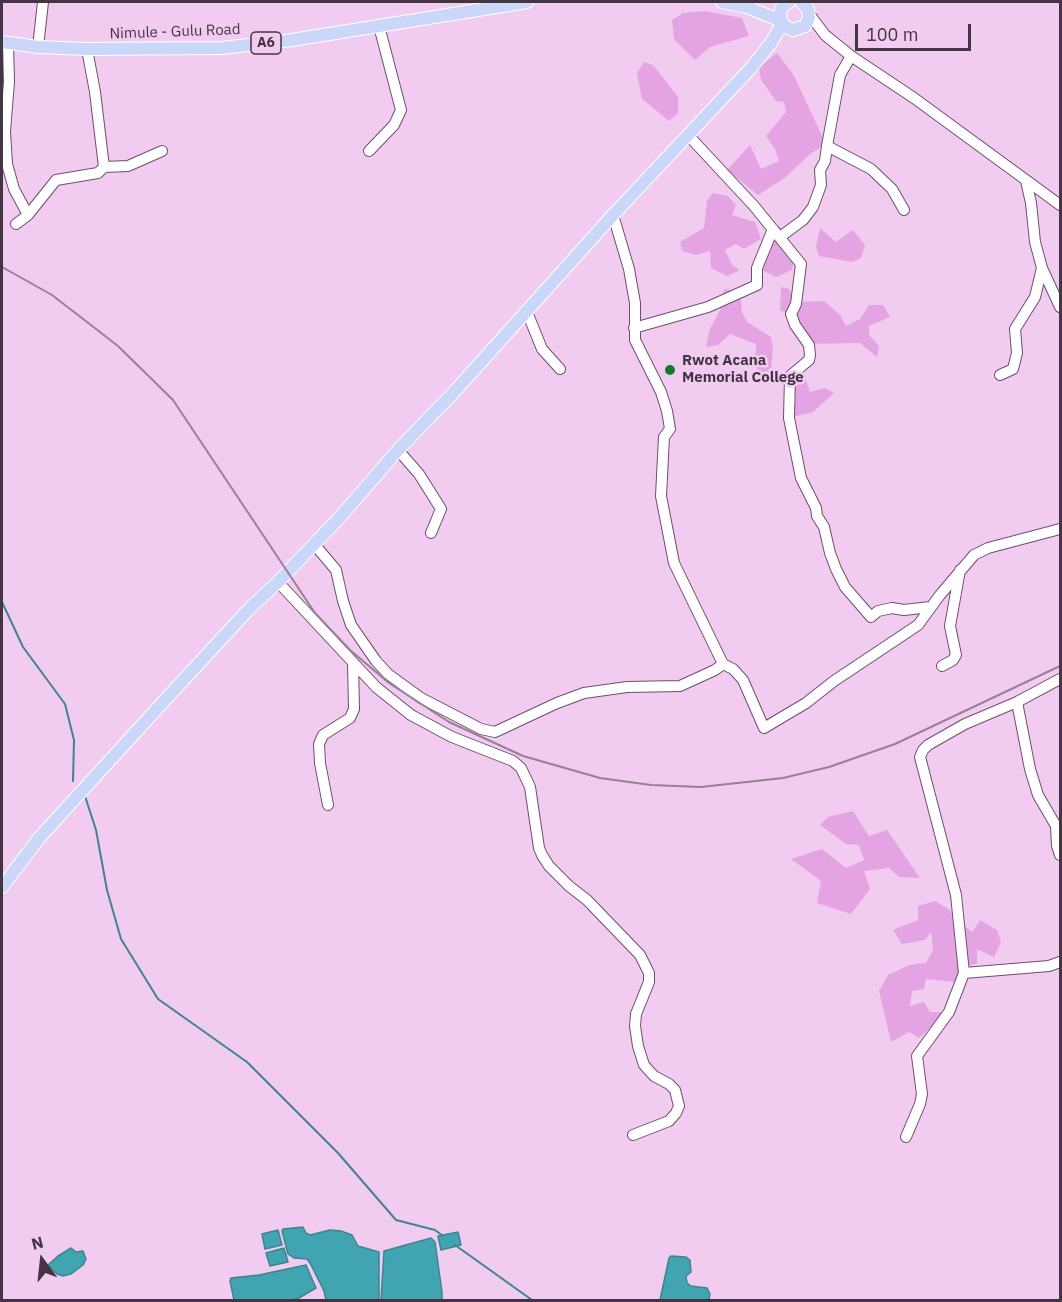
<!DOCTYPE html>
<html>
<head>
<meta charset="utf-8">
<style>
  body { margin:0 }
  #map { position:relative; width:1062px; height:1302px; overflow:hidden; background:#f1ccf0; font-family:"IBM Plex Sans",sans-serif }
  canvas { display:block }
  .frame { position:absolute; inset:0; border:3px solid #443543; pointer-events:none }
  .north { position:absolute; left:12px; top:1230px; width:60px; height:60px; -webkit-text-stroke:4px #f1ccf0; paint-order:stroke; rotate:345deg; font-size:16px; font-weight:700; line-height:24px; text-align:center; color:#443543 }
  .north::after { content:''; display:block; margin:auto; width:21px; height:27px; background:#443543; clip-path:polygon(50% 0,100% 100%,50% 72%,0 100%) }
  .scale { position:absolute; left:855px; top:24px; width:116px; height:27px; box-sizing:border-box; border:3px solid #443543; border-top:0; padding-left:8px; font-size:18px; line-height:21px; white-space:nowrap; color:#443543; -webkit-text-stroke:4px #f1ccf0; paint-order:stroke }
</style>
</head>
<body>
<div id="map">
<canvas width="1062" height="1302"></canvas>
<div class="frame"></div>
<div class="north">N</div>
<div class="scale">100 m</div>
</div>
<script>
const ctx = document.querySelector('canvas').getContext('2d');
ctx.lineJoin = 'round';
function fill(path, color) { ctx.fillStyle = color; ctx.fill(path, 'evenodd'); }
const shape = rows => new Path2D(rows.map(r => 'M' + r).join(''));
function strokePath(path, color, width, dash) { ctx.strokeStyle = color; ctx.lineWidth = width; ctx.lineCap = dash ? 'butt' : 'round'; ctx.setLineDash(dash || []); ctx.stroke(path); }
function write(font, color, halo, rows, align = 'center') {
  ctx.font = font + ' "IBM Plex Sans",sans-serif'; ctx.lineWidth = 5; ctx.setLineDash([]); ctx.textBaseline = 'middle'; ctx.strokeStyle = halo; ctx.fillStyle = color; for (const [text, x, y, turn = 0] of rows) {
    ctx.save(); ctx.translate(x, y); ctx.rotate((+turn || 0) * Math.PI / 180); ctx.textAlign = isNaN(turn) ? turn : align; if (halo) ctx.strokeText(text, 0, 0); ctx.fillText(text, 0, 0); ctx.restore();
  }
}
fill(shape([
  [705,11,742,18,749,36,710,47,695,60,674,39,672,20,683,13],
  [777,53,793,74,826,144,810,154,786,177,758,195,727,170,750,145,761,169,779,161,775,149,766,136,786,112,784,102,776,101,761,80,759,67],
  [644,62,653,65,678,97,678,113,669,121,642,99,637,73],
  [713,193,728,196,736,205,732,215,755,222,761,239,744,249,736,244,725,250,732,265,740,270,727,276,711,268,710,251,696,255,682,251,680,242,704,228,707,201],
  [779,226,786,232,783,245,794,260,792,270,776,277,764,271,758,264,768,240],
  [820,228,836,242,853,230,865,245,861,258,852,262,819,256,816,247],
  [781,287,789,289,797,302,824,301,840,315,846,326,860,319,869,305,883,305,890,317,869,326,869,335,879,346,877,357,860,343,803,344,790,315,780,310],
  [724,289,740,291,742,312,747,322,771,337,773,349,770,380,755,367,756,344,730,334,718,345,706,347,709,331,720,310],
  [795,375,804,375,810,392,825,388,834,393,813,412,793,417],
  [853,811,869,836,887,830,920,878,899,877,889,868,864,871,870,889,851,914,817,903,821,881,791,859,822,849,846,868,864,860,859,845,846,844,820,825,828,817],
  [935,901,950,910,957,920,972,932,980,920,997,930,1001,942,994,957,977,949,977,964,964,966,955,982,926,979,924,989,912,991,910,1006,924,1002,930,1012,943,1012,935,1023,919,1038,909,1032,891,1042,879,991,888,975,909,965,926,963,933,950,931,932,925,940,902,944,893,930,918,920,918,906]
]), '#e4a4e3');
const water = shape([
  [303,1227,306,1233,310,1235,330,1230,341,1231,352,1235,358,1246,379,1252,379,1300,326,1300,324,1291,310,1263,307,1259,294,1258,288,1254,282,1231,283,1229,303,1227],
  [278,1230,282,1245,265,1249,262,1234,278,1230],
  [458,1232,461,1245,441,1250,438,1236,458,1232],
  [431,1238,435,1242,442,1292,442,1300,381,1300,384,1251,431,1238],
  [71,1248,76,1252,83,1251,86,1259,83,1265,71,1274,63,1276,57,1274,48,1265,58,1256,71,1248],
  [284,1248,288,1262,270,1266,266,1253,284,1248],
  [671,1256,686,1257,690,1260,691,1272,686,1276,687,1283,691,1286,707,1288,710,1294,709,1300,660,1300,669,1258,671,1256],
  [306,1265,316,1288,299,1298,290,1300,234,1300,230,1281,231,1278,259,1275,306,1265]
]);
fill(water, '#40a4b1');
strokePath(water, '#418390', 1.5);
strokePath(shape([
  [2,602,23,647,65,704,74,740,73,781],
  [85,796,96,830,107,890,121,939,158,999,247,1062,338,1153,396,1220,435,1230,443,1236],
  [455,1245,532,1300]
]), '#418390', 2);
const minor = shape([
  [810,15,825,35,851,56,914,98,1060,205],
  [8,43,9,82,5,131,7,164,14,189,28,215],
  [38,47,43,2],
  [851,56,840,75,827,146,871,169,892,189,904,210],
  [688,135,754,206,801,264,796,304,791,314,795,325,809,345,810,355,809,360,790,376,789,418,801,478,816,508,817,516,824,527,830,553,836,569,845,587,871,617,878,611,892,608,904,610,930,607],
  [369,151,394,125,401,110,379,26],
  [104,167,128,166,162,151],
  [613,215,629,269,635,303,635,340,661,392,667,411,670,429,664,437,661,496,674,563,723,664],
  [16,224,28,215,56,180,98,173,104,167,95,92,87,49],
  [780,237,803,220,813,207,821,185,820,170,825,161,827,146],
  [1042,268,1060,307],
  [527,312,542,349,560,369],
  [634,328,708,307,757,285,757,268,773,229],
  [1000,375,1013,369,1017,353,1015,329,1035,297,1042,268,1035,242,1031,203,1026,181],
  [398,450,419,474,441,509,431,533],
  [314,544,336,570,343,601,351,625,376,661,388,674,421,698,481,729,495,732,557,703,584,693,627,687,680,686,715,670,723,664,733,669,743,680,764,728,806,703,834,681,918,625,940,595,974,555,988,548,1060,529],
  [278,582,376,687,411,715,452,737,513,761,521,768,530,787,539,848,542,855,549,866,569,886,587,900,640,955,649,973,649,982,636,1014,635,1026,638,1046,644,1065,654,1076,669,1084,675,1090,679,1106,676,1113,669,1121,633,1135],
  [942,666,953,660,956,655,950,626,960,570],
  [1060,679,1017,702,965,724,928,745,923,750,920,757,956,895,964,973,1049,966,1060,962],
  [1017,702,1030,769,1038,795,1056,826,1057,846,1060,855],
  [328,805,320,763,319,744,323,735,350,718,354,709,353,663],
  [906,1137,920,1104,922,1094,917,1056,949,1012,964,973]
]);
const major = shape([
  [722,2,747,7,781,21],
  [789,2,781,8,780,18,784,26,793,30,805,26,809,18,808,9,801,2],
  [2,42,38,47,87,49,222,48,292,40,527,2],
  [2,887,40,837,165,700,249,609,278,582,341,516,398,450,455,391,613,215,751,68,771,43,782,24]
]);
strokePath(minor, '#6e4e6e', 12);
strokePath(major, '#fff', 14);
strokePath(minor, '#fff', 10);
strokePath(major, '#cad7f8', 12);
strokePath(shape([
  [2,267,52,295,118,346,173,400,315,613,350,650,389,683,449,722,523,756,600,778,651,785,701,787,783,778,829,767,895,744,1060,666]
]), '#997f98', 2);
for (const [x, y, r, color] of [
  [670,370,6,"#127a2e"]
]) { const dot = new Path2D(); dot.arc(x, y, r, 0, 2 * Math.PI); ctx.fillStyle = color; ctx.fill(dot); strokePath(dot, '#f1ccf0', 2); }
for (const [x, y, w] of [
  [266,43,30]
]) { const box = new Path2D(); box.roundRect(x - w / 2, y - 11, w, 22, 4.5); ctx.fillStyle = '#f1ccf0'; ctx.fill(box); strokePath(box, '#443543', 1.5); }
write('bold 14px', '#443543', null, [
  ["A6",266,43]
]);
write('15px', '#443543', '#f1ccf0', [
  ["Nimule - Gulu Road",175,32,-2]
]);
write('bold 15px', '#443543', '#f1ccf0', [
  ["Rwot Acana",682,361],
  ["Memorial College",682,378]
], 'left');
</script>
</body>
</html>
